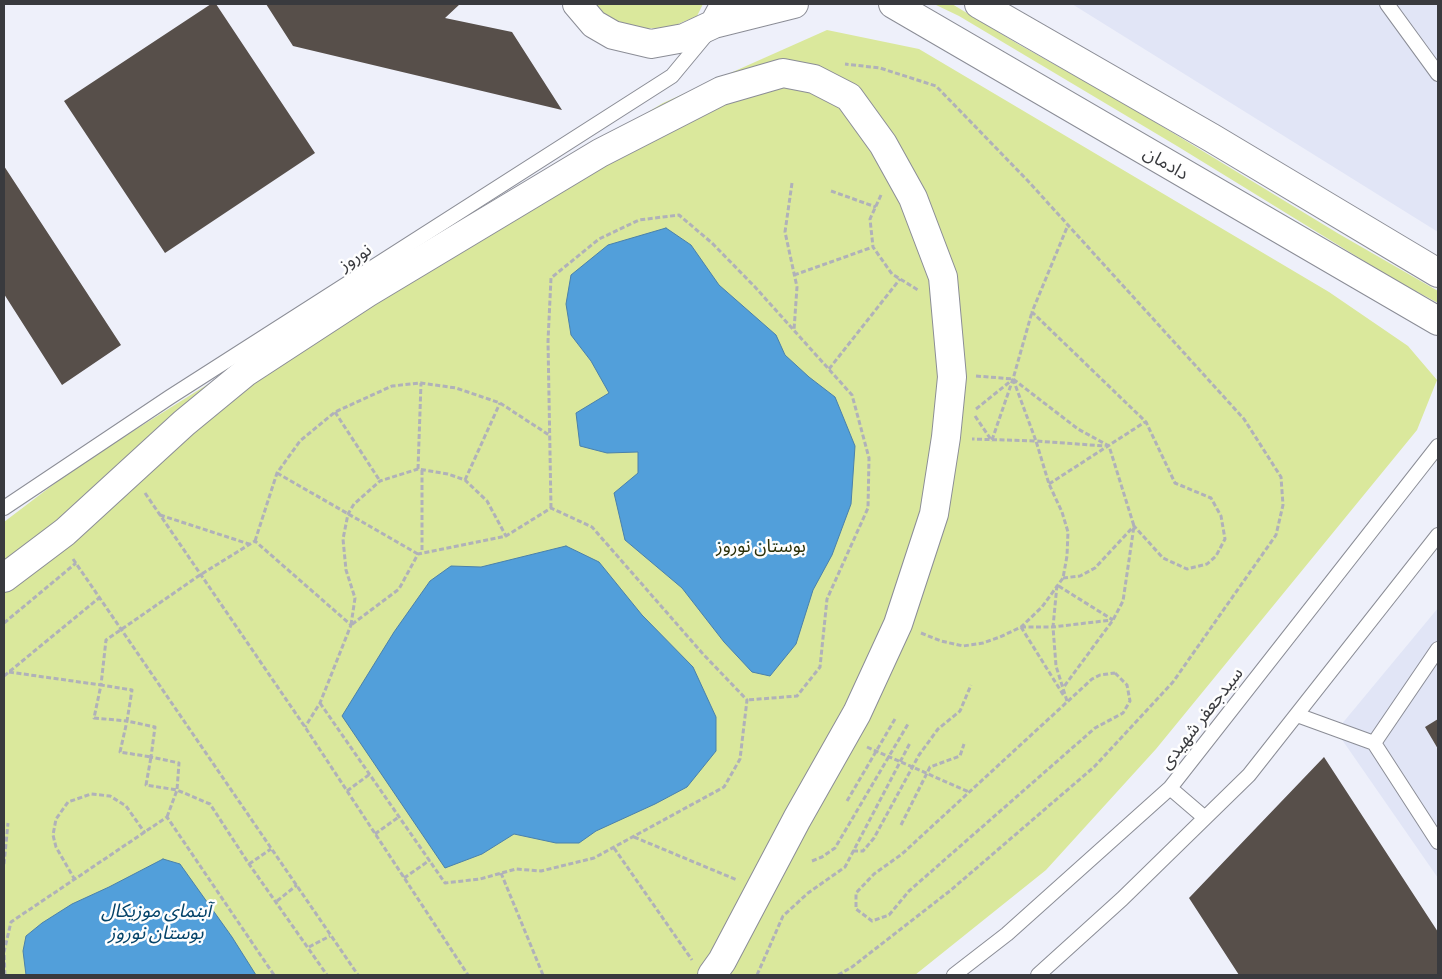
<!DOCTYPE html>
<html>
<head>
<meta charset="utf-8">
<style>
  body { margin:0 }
  #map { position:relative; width:1442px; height:979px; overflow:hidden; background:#eef0fa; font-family:Barlow,sans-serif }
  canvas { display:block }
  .frame { position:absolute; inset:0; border:5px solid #393a3e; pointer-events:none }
</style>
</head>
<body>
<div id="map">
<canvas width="1442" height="979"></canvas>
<div class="frame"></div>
</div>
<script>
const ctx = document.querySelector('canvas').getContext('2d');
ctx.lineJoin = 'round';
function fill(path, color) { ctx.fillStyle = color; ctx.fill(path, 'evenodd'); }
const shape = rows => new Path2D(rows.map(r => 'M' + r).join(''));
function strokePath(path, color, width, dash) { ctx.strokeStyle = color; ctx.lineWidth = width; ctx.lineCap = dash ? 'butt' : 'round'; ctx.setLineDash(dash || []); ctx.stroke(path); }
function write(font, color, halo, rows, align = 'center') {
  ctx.font = font + ' Barlow,"Noto Sans Arabic",sans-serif'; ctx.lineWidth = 5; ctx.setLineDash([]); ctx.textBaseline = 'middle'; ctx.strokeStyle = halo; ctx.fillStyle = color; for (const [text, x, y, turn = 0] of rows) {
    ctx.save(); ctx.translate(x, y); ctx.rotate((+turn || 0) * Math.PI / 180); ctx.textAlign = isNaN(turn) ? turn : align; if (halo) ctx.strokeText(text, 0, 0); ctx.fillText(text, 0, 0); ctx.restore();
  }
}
fill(shape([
  [1072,4,1438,4,1438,232],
  [1438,608,1438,878,1336,731]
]), '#e1e5f6');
fill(shape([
  [596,4,703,4,697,16,671,27,641,29,606,17],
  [934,4,952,4,1018,44,1127,105,1339,234,1438,291,1438,303,1395,280,1177,146,959,16],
  [827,30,919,49,1329,292,1408,346,1437,380,1417,430,1156,749,1046,870,915,975,4,975,4,522,79,465,433,243,663,103]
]), '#dae89c');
const water = shape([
  [666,228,691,245,719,285,776,335,785,355,809,377,835,397,855,446,851,504,832,555,813,590,796,644,770,676,752,672,724,642,682,588,625,540,614,493,638,473,638,452,607,453,580,446,576,413,609,393,591,361,571,335,566,304,571,275,608,245,666,228],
  [566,546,599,562,642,615,693,667,716,717,716,751,687,787,655,804,596,831,579,843,556,843,514,834,482,854,445,868,342,716,394,632,430,581,451,566,481,567,566,546],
  [163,859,180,864,232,937,256,975,26,975,23,951,26,936,42,923,72,904,109,887,163,859]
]);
fill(water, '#529fda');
strokePath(water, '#4a81ab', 1);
fill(shape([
  [211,4,216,4,315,153,165,253,64,101],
  [266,4,460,4,445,18,512,32,562,110,293,46],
  [4,166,121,345,62,385,4,294],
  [1438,719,1438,749,1425,727],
  [1324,757,1438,932,1438,975,1239,975,1189,898]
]), '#574f4a');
const lane = shape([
  [1387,4,1438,74],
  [4,508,170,397,672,76,706,35],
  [1438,649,1374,743,1438,842],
  [1297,715,1374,743],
  [1170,788,1205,818],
  [954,975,1007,934,1170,788,1438,446],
  [1038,975,1122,899,1249,775,1438,535]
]);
const street = shape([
  [4,578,65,532,184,423,246,372,367,293,600,153,721,91,783,73,814,79,849,97,883,144,913,198,943,277,952,377,946,437,934,514,898,624,857,713,797,819,722,961,712,975]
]);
const secondary = shape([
  [577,4,594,24,613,35,651,44,684,38,714,24,725,4],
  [893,4,1438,321],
  [979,4,1212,138,1438,273],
  [714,24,794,4]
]);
strokePath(lane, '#8b8d96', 16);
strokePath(street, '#8b8d96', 30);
strokePath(secondary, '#8b8d96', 30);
strokePath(shape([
  [792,183,785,232,797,287,794,330],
  [831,191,876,207],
  [881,195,870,219,873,247,892,274,918,290],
  [794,275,873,247],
  [829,369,900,279],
  [976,376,1013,379,1078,429,1109,446,1134,526,1123,601,1113,620,1063,688],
  [1013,379,1036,441,1105,446],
  [976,409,1012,380],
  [335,412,380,481],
  [975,416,992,441],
  [992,440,1013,379,1032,312],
  [418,469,421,383],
  [422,470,422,552],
  [277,473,418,554],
  [465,480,500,403],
  [1049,484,1145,422],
  [145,493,305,727,468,975],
  [551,508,548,341,551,278,599,239,639,220,679,215,712,243,755,287,852,395,869,458,868,508,827,599,820,667,797,696,747,700],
  [160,515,249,544],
  [255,541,277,473,300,441,335,412,392,386,421,383,456,388,500,403,549,435],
  [73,559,358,975],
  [1063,578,1080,576,1095,568,1134,526,1163,558,1187,569,1207,564,1216,556,1225,539,1221,516,1211,498,1175,483,1146,422,1032,312,1068,225],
  [4,623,76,563],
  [351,625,355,598,346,570,343,539,348,514,354,504,380,481,418,469,448,474,465,480,487,501,506,536],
  [1021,627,1053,627,1112,620],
  [1021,627,1064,696],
  [921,633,941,641,963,646,983,643,1000,637,1021,627,1042,607,1063,578,1067,556,1068,532,1062,512,1049,484,1036,441,972,439],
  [9,672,101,685,106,640,200,575,255,541,351,625,320,703,305,727],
  [1115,673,1127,685,1130,701,1123,713,1095,728,909,891,889,915,872,921,856,909,856,893,874,874,902,854,1092,679,1100,675,1115,673],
  [4,676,99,598],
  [1067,701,1056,666,1053,627,1057,585,1113,620],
  [320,703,445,883,480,879,516,869,541,871,594,858,724,787,740,759,747,700,703,654,592,527,551,508,506,536,418,554,399,589,351,625],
  [867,747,969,792],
  [347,791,370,774],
  [847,801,895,719],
  [167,817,177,790,146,785,151,757,120,752,127,721,94,718,101,685,132,690,127,721,155,727,151,757,179,763,177,790,210,804,249,864,327,975],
  [901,825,930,767,960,756,964,744],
  [375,834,400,816],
  [634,837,737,880],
  [614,848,692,960],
  [853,851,863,851,874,838,919,755,938,729,960,711,971,685],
  [812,861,822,857,835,848,908,724],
  [4,864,8,823],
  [249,864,271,849],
  [501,873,543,975],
  [404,878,430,860],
  [75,880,56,847,53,835,56,819,68,802,91,794,110,796,126,806,145,833],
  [277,901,297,885],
  [309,947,330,936],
  [5,975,4,952,11,922,167,817,274,975],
  [757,975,783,916,808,893,845,867,910,743],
  [838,975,852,967,951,890,1094,767,1173,682,1276,535,1283,505,1281,477,1244,419,1028,181,936,86,880,68,845,64]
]), '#b0b1b9', 3, [5, 2.5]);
strokePath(lane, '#fff', 14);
strokePath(street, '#fff', 28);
strokePath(secondary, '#fff', 28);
write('18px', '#393a3e', '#fefefe', [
  ["دادمان",1166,163,30],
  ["نوروز",355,257,-33],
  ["سیدجعفر شهیدی",1201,718,-52]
]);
write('18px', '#2b3009', '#fefefe', [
  ["بوستان نوروز",761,546]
]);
write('italic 19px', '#044369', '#fefefe', [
  ["آبنمای موزیکال",156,911],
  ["بوستان نوروز",156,933]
]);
</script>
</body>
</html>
